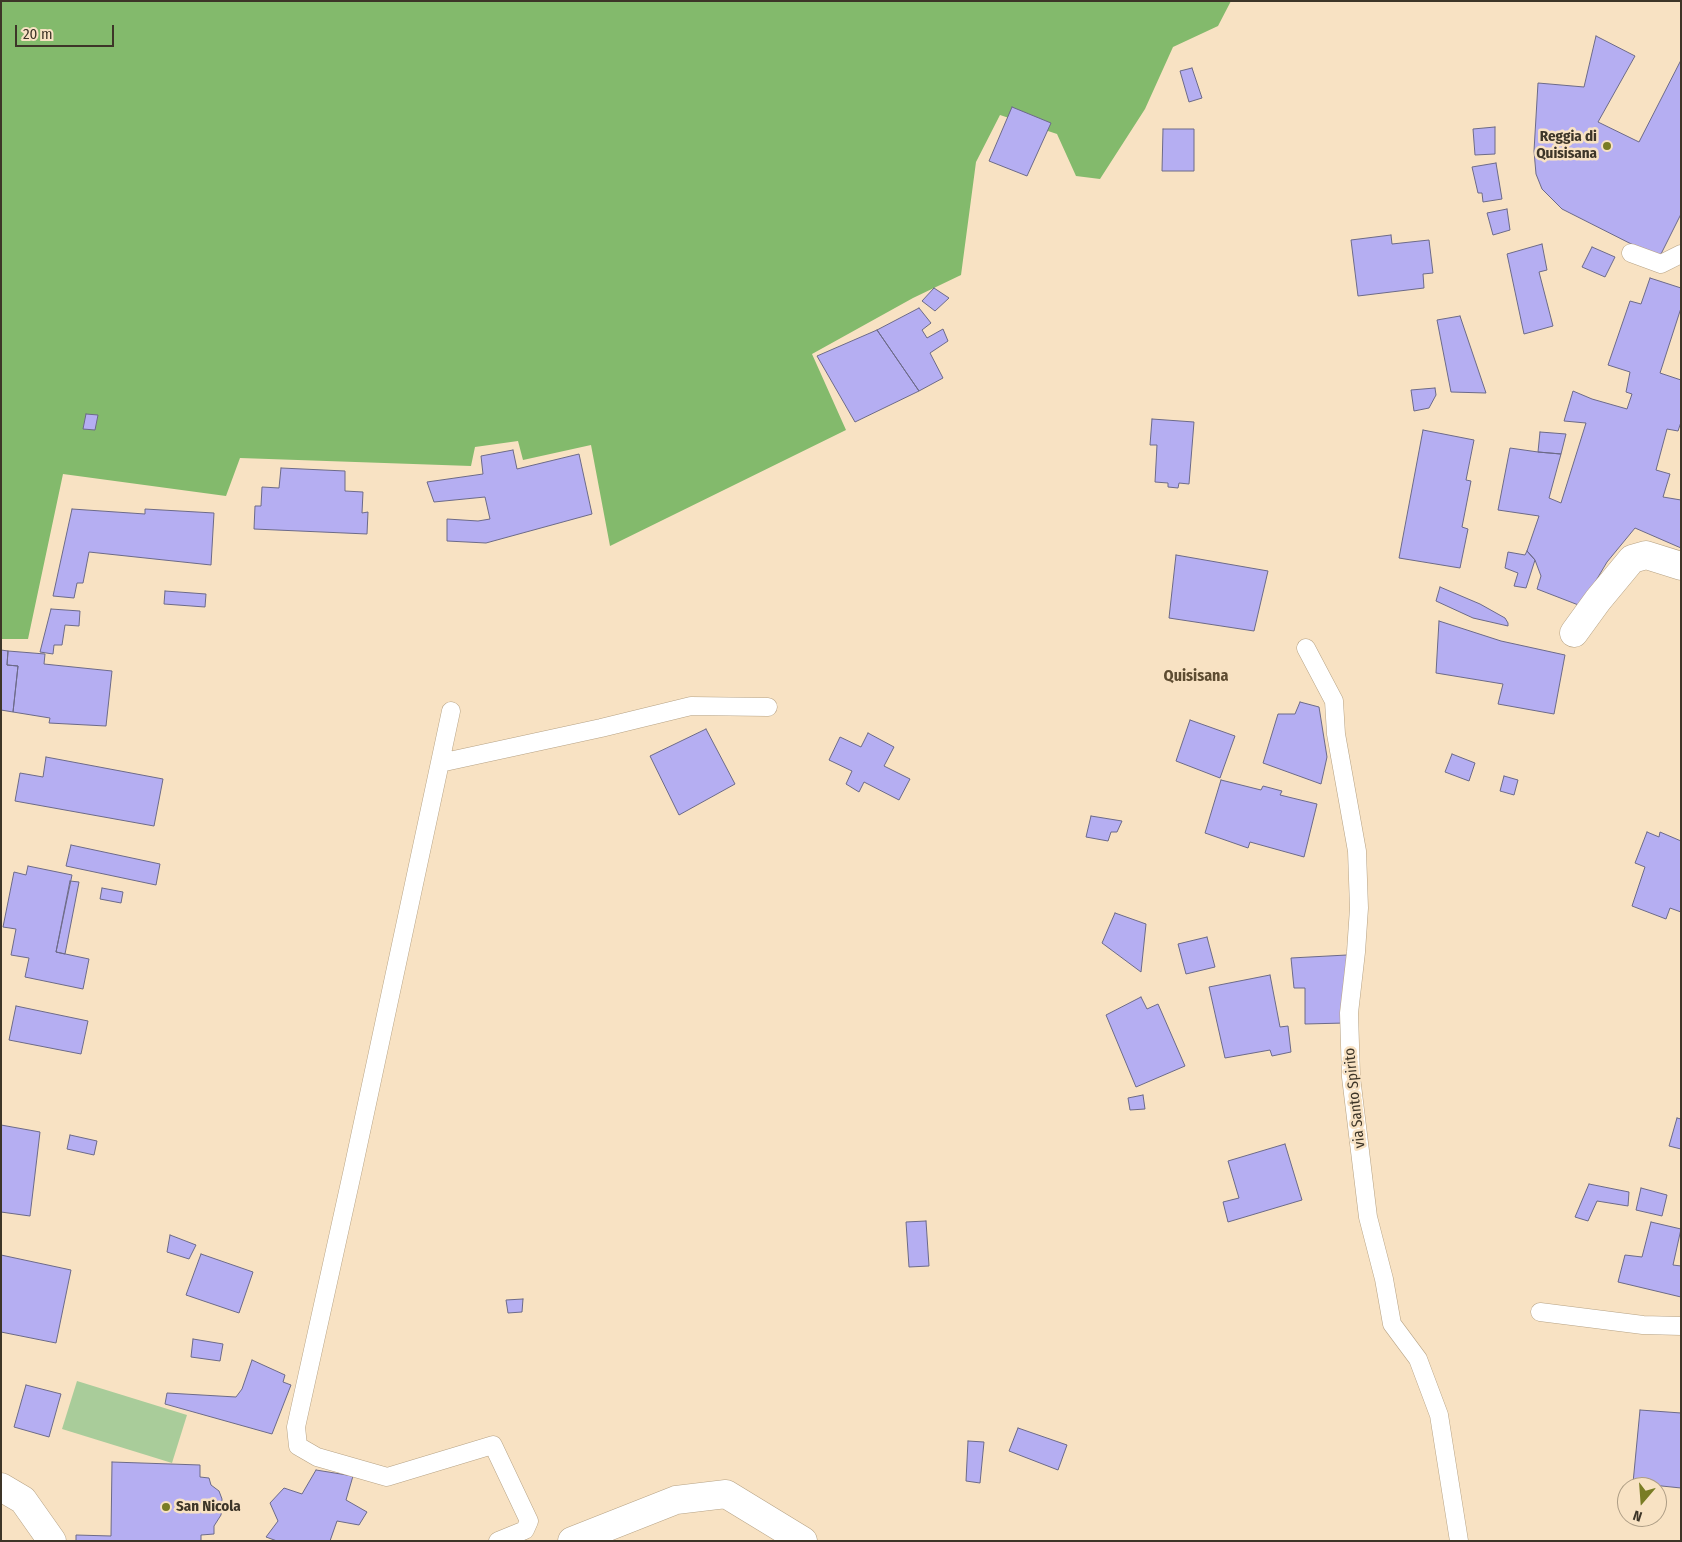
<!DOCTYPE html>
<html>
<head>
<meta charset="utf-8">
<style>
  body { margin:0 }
  #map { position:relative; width:1682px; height:1542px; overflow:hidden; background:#f8e2c3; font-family:"Fira Sans Condensed",sans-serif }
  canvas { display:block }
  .frame { position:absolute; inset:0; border:2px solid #3d3528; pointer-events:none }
  .north { position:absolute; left:1617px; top:1477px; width:50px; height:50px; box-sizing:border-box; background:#f8e2c3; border:1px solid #ad9d85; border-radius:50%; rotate:198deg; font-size:14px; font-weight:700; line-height:20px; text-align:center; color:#3d3528 }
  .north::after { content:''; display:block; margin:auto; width:18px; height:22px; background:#797c24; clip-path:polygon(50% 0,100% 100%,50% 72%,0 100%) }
  .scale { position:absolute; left:15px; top:25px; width:99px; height:22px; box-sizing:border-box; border:2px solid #3d3528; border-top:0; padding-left:6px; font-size:15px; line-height:18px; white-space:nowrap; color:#3d3528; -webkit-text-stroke:4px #f8e2c3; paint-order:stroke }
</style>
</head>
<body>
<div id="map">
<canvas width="1682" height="1542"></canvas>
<div class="frame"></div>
<div class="north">N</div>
<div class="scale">20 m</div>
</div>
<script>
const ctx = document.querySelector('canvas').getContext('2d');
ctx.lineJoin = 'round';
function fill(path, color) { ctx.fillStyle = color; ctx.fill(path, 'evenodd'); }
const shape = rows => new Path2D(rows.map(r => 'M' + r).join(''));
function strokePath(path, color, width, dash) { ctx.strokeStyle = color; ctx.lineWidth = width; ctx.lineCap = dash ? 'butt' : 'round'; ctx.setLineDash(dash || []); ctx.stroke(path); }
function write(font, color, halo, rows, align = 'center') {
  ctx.font = font + ' "Fira Sans Condensed",sans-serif'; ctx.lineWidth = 5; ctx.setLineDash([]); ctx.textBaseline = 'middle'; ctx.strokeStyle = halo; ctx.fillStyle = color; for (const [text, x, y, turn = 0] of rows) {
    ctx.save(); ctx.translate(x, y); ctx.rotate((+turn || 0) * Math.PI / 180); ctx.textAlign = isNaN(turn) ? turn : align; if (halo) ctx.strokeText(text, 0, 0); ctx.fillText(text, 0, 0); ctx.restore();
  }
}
fill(shape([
  [77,1381,187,1415,172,1463,62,1429]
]), '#a9cc9a');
fill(shape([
  [1,1,1231,1,1218,26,1173,47,1145,109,1100,179,1076,176,1057,134,1000,115,976,162,961,275,913,298,812,354,846,430,610,546,591,445,523,460,518,441,475,447,471,466,240,458,226,496,63,474,28,639,1,639]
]), '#83ba6c');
const building = shape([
  [1596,36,1635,56,1598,122,1639,142,1681,60,1681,214,1659,258,1562,209,1542,189,1536,174,1534,151,1538,83,1584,87,1596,36],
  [1192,68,1202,98,1189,102,1180,71,1192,68],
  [1012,107,1051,123,1027,176,989,161,1012,107],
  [1495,127,1495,154,1475,155,1473,129,1495,127],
  [1163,129,1194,129,1194,171,1162,171,1163,129],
  [1496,163,1502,199,1483,202,1482,193,1478,193,1472,167,1496,163],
  [1507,209,1510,230,1493,235,1487,213,1507,209],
  [1391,235,1392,244,1429,240,1433,273,1423,274,1424,288,1358,296,1351,240,1391,235],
  [1542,244,1547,270,1539,272,1553,326,1524,334,1507,254,1542,244],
  [1592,247,1615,257,1605,277,1582,267,1592,247],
  [1650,278,1681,288,1681,308,1660,373,1681,380,1681,422,1678,431,1667,429,1656,470,1670,474,1663,497,1681,500,1681,548,1635,528,1607,562,1581,606,1537,589,1541,576,1535,560,1527,551,1539,516,1498,510,1510,448,1538,452,1561,454,1549,498,1561,503,1586,423,1564,421,1573,391,1592,399,1627,409,1632,394,1626,392,1630,372,1608,365,1630,301,1641,304,1650,278],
  [934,288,949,298,935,311,922,301,934,288],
  [919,308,931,323,922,330,927,338,943,329,948,341,930,353,943,378,919,391,877,330,919,308],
  [1460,316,1486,393,1451,392,1437,320,1460,316],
  [877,330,919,391,855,422,817,356,877,330],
  [1435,388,1436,395,1429,408,1414,411,1411,390,1435,388],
  [86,414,98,415,95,430,83,429,86,414],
  [1152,419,1194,422,1189,484,1179,483,1178,488,1168,487,1168,483,1155,482,1157,445,1150,445,1152,419],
  [1423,430,1474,440,1466,480,1471,481,1462,527,1468,529,1460,568,1399,558,1423,430],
  [1540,432,1566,434,1561,454,1538,452,1540,432],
  [513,450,517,469,579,454,592,514,486,543,447,541,447,519,478,521,490,519,485,497,434,502,427,482,483,474,481,456,513,450],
  [281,468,345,471,345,491,363,492,362,513,368,512,367,534,254,529,255,506,261,506,262,487,279,488,281,468],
  [72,509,145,514,145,509,214,513,211,565,89,552,83,583,77,583,74,598,53,596,72,509],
  [1527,551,1535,560,1526,588,1514,586,1518,573,1505,568,1508,552,1525,555,1527,551],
  [1176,555,1268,571,1254,631,1169,618,1176,555],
  [1440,587,1480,604,1505,618,1508,623,1508,626,1473,618,1436,601,1440,587],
  [165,591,206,594,205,607,164,604,165,591],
  [51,609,80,611,79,626,65,625,62,645,54,645,53,654,40,652,51,609],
  [1439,621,1501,641,1565,655,1554,714,1498,704,1503,684,1436,673,1439,621],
  [1,650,8,651,7,665,18,666,13,712,1,710,1,650],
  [8,651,45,654,44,664,112,671,106,726,49,723,50,718,13,712,18,666,7,665,8,651],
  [1300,702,1319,707,1327,757,1321,784,1263,763,1278,714,1295,714,1300,702],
  [1190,720,1235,736,1220,778,1176,761,1190,720],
  [706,729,735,784,679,815,650,756,706,729],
  [868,733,894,747,884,766,910,779,899,800,864,782,859,792,846,784,852,771,829,760,840,737,861,747,868,733],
  [1452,754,1475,763,1469,781,1445,772,1452,754],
  [46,757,163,779,154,826,15,801,20,773,43,777,46,757],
  [1504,776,1518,780,1514,795,1500,791,1504,776],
  [1221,780,1261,790,1263,786,1282,791,1280,795,1317,804,1304,857,1250,842,1248,848,1205,833,1221,780],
  [1091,816,1122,821,1117,832,1111,832,1108,841,1086,837,1091,816],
  [1647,832,1659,837,1660,832,1681,841,1681,912,1670,908,1666,919,1632,906,1645,867,1635,863,1647,832],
  [71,845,160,864,156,885,66,866,71,845],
  [28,866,72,875,56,952,89,959,83,989,25,977,29,958,11,955,16,929,3,927,14,872,26,875,28,866],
  [70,881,79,882,65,954,56,952,70,881],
  [102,888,123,892,121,903,100,899,102,888],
  [1115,913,1146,924,1141,972,1102,943,1115,913],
  [1207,937,1215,967,1186,974,1178,944,1207,937],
  [1347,955,1345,1023,1305,1024,1305,988,1294,988,1291,958,1347,955],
  [1270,975,1280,1027,1288,1026,1291,1052,1272,1056,1270,1050,1225,1058,1209,987,1270,975],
  [1141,997,1147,1009,1158,1004,1185,1066,1136,1087,1106,1015,1141,997],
  [16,1006,88,1021,81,1054,9,1040,16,1006],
  [1143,1095,1145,1109,1130,1110,1128,1098,1143,1095],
  [1677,1118,1681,1119,1681,1149,1669,1146,1677,1118],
  [1,1125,40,1132,30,1216,1,1212,1,1125],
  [70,1135,97,1141,94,1155,67,1149,70,1135],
  [1285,1144,1302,1200,1228,1222,1223,1202,1239,1198,1228,1161,1285,1144],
  [1589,1184,1629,1192,1628,1206,1597,1201,1588,1221,1575,1217,1589,1184],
  [1641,1188,1667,1195,1662,1216,1636,1210,1641,1188],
  [926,1221,929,1266,909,1267,906,1222,926,1221],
  [1651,1222,1681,1229,1673,1265,1681,1266,1681,1297,1618,1282,1625,1255,1642,1257,1651,1222],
  [170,1235,196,1245,189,1259,167,1252,170,1235],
  [201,1254,253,1272,239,1313,186,1295,201,1254],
  [1,1255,71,1270,56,1343,1,1332,1,1255],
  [523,1299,522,1312,508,1313,506,1300,523,1299],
  [193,1339,223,1344,220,1361,191,1357,193,1339],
  [252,1360,285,1375,283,1382,291,1385,272,1434,165,1404,167,1393,236,1397,242,1389,252,1360],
  [26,1385,61,1394,49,1437,14,1427,26,1385],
  [1640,1410,1681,1413,1681,1488,1633,1483,1640,1410],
  [1018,1428,1067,1445,1058,1470,1009,1451,1018,1428],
  [968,1441,984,1442,980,1483,966,1481,968,1441],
  [112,1462,200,1465,200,1477,209,1478,211,1485,219,1491,222,1499,221,1515,214,1526,214,1534,201,1535,201,1541,76,1541,76,1535,111,1536,112,1462],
  [316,1470,353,1476,346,1500,367,1512,359,1525,337,1521,330,1541,277,1541,266,1537,278,1521,270,1503,284,1488,302,1494,316,1470]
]);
fill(building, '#b5aef2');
strokePath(building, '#6c6a88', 1);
const service = shape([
  [1631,253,1661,264,1681,254],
  [1306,648,1334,701,1336,734,1357,851,1359,908,1356,952,1349,1013,1351,1077,1368,1217,1384,1279,1392,1324,1418,1359,1439,1415,1459,1541],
  [451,711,353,1169,296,1427,298,1446,317,1457,387,1477,493,1445,529,1521,525,1530,498,1541],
  [440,763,601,728,691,706,768,707],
  [1540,1312,1643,1325,1681,1326]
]);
const minor = shape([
  [1574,633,1598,600,1632,559,1646,555,1681,566],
  [1,1487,23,1500,52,1541],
  [572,1541,676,1500,726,1494,803,1541]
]);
strokePath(service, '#b6a284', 19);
strokePath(minor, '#b6a284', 29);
strokePath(service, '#fff', 18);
strokePath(minor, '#fff', 28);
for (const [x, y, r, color] of [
  [1607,146,5,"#797c24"],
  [166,1507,5,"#797c24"]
]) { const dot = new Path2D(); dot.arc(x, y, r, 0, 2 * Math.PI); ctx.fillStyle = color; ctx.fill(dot); strokePath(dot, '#f8e2c3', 2); }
write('bold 15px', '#3d3528', '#f8e2c3', [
  ["Reggia di",1597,137],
  ["Quisisana",1597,154],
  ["San Nicola",176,1507,"left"]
], 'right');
write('15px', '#3d3528', '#f8e2c3', [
  ["via Santo Spirito",1355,1098,-96]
]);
write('bold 16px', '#5e4c31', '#f8e2c3', [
  ["Quisisana",1196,677]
]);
</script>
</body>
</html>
